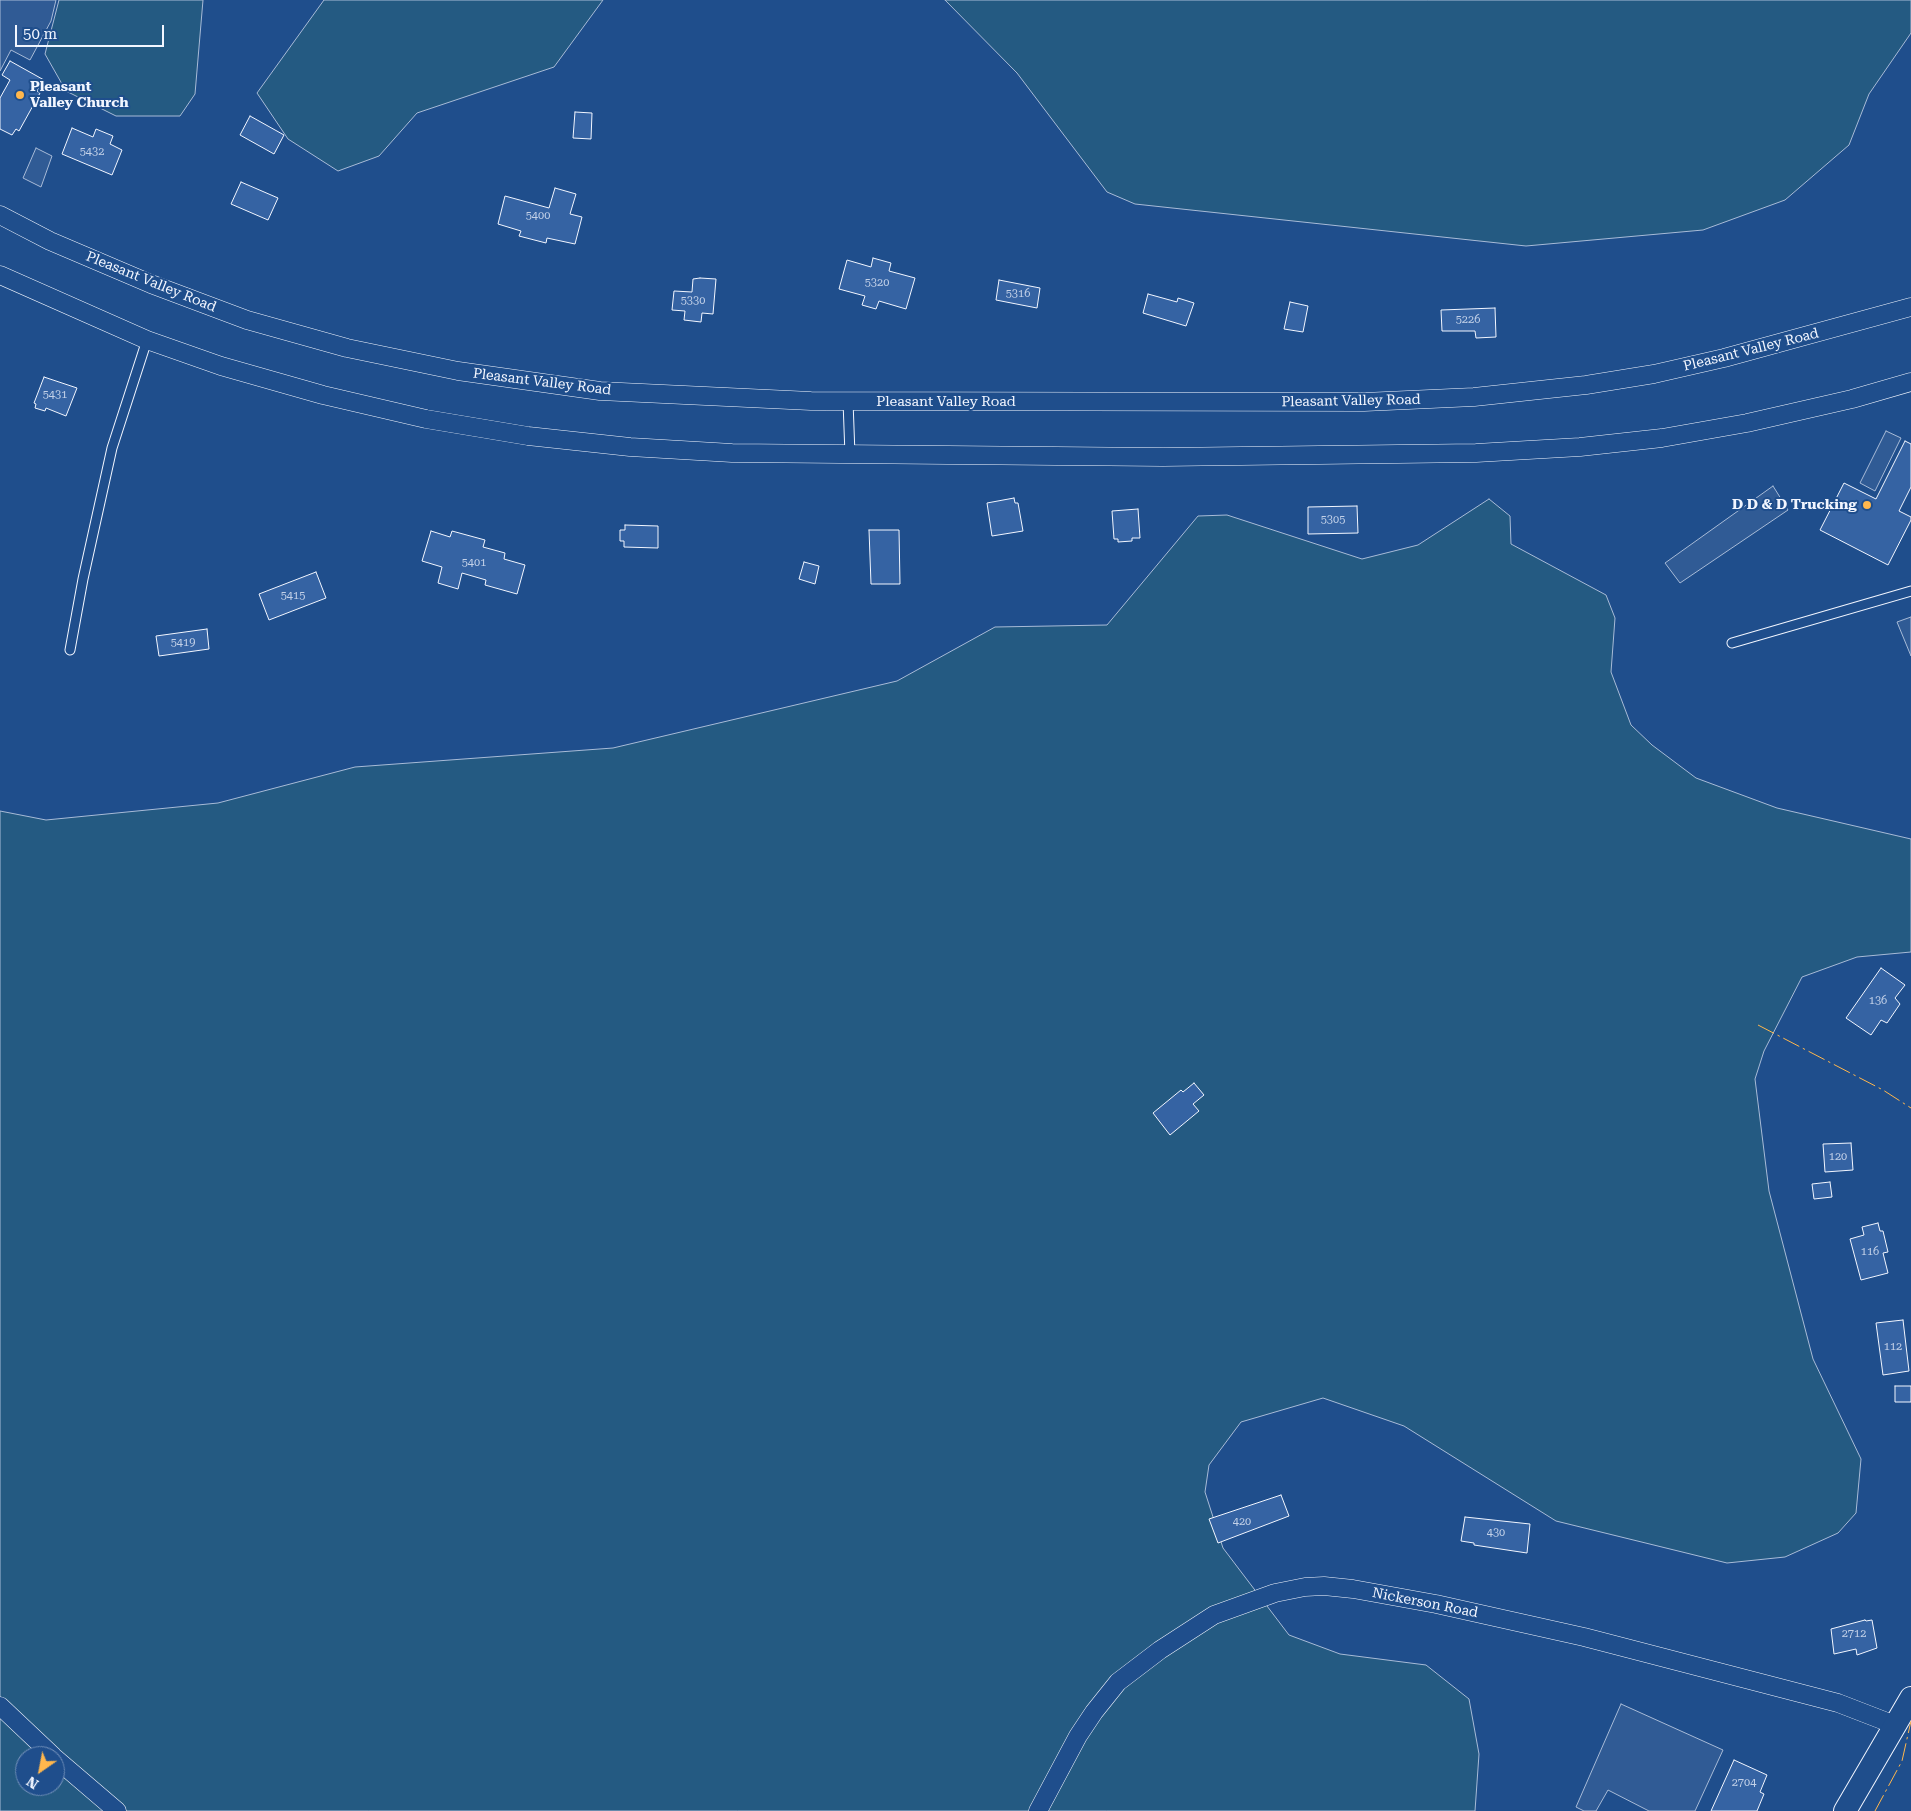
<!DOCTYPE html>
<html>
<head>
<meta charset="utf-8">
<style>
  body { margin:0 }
  #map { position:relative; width:1911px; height:1811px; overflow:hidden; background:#1f4e8c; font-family:"Roboto Serif",serif }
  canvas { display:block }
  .north { position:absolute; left:15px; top:1746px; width:50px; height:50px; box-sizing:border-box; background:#1f4e8c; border:1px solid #7391ba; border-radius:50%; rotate:213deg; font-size:14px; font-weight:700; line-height:20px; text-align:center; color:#f2f6ff }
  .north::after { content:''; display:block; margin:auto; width:18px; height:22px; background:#ffb74d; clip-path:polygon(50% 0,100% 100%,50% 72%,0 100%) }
  .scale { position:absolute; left:15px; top:25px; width:149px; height:22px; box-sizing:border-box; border:2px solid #f2f6ff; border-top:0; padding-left:6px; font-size:15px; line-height:18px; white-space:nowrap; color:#f2f6ff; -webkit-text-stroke:4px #1f4e8c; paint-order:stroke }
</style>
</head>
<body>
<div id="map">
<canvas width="1911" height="1811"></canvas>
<div class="north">N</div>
<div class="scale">50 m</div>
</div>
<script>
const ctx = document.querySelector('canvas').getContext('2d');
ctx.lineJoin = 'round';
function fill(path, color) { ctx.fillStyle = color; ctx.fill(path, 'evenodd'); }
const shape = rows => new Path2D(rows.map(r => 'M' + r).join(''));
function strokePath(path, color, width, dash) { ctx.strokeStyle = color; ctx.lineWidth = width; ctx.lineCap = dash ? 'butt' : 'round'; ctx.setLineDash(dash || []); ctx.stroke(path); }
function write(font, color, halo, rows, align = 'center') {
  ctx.font = font + ' "Roboto Serif",serif'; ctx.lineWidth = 4; ctx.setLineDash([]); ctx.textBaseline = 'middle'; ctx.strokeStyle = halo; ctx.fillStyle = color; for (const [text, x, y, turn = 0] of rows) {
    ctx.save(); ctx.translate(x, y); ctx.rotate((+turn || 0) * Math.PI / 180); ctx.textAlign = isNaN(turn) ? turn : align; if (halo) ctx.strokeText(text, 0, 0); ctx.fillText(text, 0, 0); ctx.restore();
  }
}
const green = shape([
  [59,0,203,0,195,94,180,116,116,116,66,91,45,54,59,0],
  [324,0,603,0,554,67,417,113,379,156,338,171,288,139,257,93,324,0],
  [945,0,1911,0,1911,33,1869,94,1849,145,1785,200,1703,230,1526,246,1135,204,1107,192,1017,73,945,0],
  [1489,499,1510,516,1511,544,1606,595,1615,618,1611,672,1631,725,1652,745,1696,778,1777,808,1911,839,1911,952,1857,957,1802,977,1764,1051,1755,1079,1769,1191,1813,1359,1861,1459,1856,1513,1838,1533,1785,1557,1727,1563,1556,1521,1404,1426,1323,1398,1241,1422,1209,1465,1205,1492,1223,1548,1289,1635,1340,1654,1426,1665,1469,1699,1479,1754,1475,1811,0,1811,0,811,46,820,218,803,355,767,613,748,897,681,995,627,1107,625,1198,516,1227,515,1362,559,1418,545,1489,499],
  [25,1756,55,1756,55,1786,25,1786,25,1756]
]);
fill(green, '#245a82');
strokePath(green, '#a8bbd7', 1);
const parking = shape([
  [0,0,56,0,51,21,30,60,11,50,0,71,0,0],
  [36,148,52,156,41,187,23,178,36,148],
  [1886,431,1901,438,1875,491,1860,483,1886,431],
  [1773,486,1788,510,1680,583,1665,563,1773,486],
  [1911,617,1911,656,1897,622,1911,617],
  [1621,1704,1723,1750,1695,1811,1649,1811,1608,1790,1596,1811,1584,1811,1576,1807,1621,1704]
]);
fill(parking, '#305b95');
strokePath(parking, '#a8bbd7', 1);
const building = shape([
  [10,61,44,80,37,91,40,93,19,131,16,129,12,135,0,129,0,98,10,80,2,75,10,61],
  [575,112,592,113,591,139,573,138,575,112],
  [250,116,284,135,274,154,240,135,250,116],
  [72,128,93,137,96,129,113,136,110,144,122,150,112,175,62,154,72,128],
  [241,182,278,198,268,220,231,204,241,182],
  [555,188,576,194,570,214,582,217,575,244,547,238,546,243,519,236,521,231,498,224,505,196,549,208,555,188],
  [873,258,891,263,889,271,915,278,906,309,879,301,876,309,862,305,865,296,839,289,847,260,871,267,873,258],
  [700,278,716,279,713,314,702,313,701,322,684,320,685,311,672,310,674,291,692,292,693,279,700,278],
  [999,280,1040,288,1037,308,996,300,999,280],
  [1148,294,1177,302,1178,298,1194,303,1186,326,1143,313,1148,294],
  [1290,302,1308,306,1303,332,1284,329,1290,302],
  [1495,308,1496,337,1476,338,1475,331,1442,331,1441,310,1495,308],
  [44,377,77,388,66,416,46,408,45,411,35,408,36,404,34,403,44,377],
  [1905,441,1911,444,1911,487,1899,511,1911,517,1911,520,1888,565,1820,530,1844,483,1876,499,1905,441],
  [1014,498,1015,503,1018,503,1023,531,992,536,987,503,1014,498],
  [1357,506,1358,533,1308,534,1308,507,1357,506],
  [1138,509,1140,538,1132,538,1132,541,1118,542,1118,539,1114,539,1112,511,1138,509],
  [625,525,658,526,658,548,624,547,624,541,620,541,620,530,625,530,625,525],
  [869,530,899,530,900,584,871,584,869,530],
  [431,531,450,537,452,531,485,540,483,547,505,553,504,559,525,565,517,594,485,585,486,580,462,573,458,589,438,583,442,567,422,561,431,531],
  [804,562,819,566,815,584,799,579,804,562],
  [316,572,326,598,269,620,259,594,316,572],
  [207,629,209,649,159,656,156,636,207,629],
  [1881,968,1905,985,1895,998,1900,1004,1887,1023,1881,1020,1871,1035,1846,1018,1881,968],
  [1194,1083,1204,1095,1193,1104,1199,1111,1170,1135,1153,1113,1181,1090,1183,1092,1194,1083],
  [1851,1143,1853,1170,1825,1172,1823,1144,1851,1143],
  [1830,1182,1832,1197,1814,1199,1812,1184,1830,1182],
  [1878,1223,1880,1231,1883,1231,1888,1252,1883,1253,1888,1273,1861,1280,1850,1239,1864,1235,1862,1227,1878,1223],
  [1903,1320,1909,1371,1883,1375,1876,1323,1903,1320],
  [1895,1386,1911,1386,1911,1402,1895,1402,1895,1386],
  [1281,1495,1289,1516,1218,1543,1209,1519,1281,1495],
  [1465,1517,1530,1524,1527,1553,1474,1545,1474,1543,1461,1541,1465,1517],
  [1865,1620,1866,1621,1872,1620,1877,1648,1857,1655,1856,1649,1834,1654,1831,1629,1865,1620],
  [1734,1760,1767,1775,1760,1792,1764,1794,1757,1811,1711,1811,1734,1760]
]);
fill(building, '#3563a3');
strokePath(building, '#f2f6ff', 1);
const service = shape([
  [848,401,850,455],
  [1732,643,1911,591],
  [70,650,83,579,112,448,147,340]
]);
const minor = shape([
  [0,215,50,241,151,284,247,320,347,348,458,371,600,391,811,401,1364,402,1474,397,1586,385,1654,374,1724,358,1911,307],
  [0,275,147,340,221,366,323,395,426,419,528,436,630,447,732,453,1163,457,1476,453,1580,447,1662,438,1747,423,1852,399,1911,382],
  [0,1706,53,1756],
  [55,1758,117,1811],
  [1038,1811,1078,1736,1094,1712,1118,1682,1160,1650,1214,1615,1275,1593,1305,1587,1324,1586,1353,1589,1436,1604,1584,1637,1838,1703,1895,1725]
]);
const tertiary = shape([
  [1845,1811,1911,1698]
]);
strokePath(service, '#f2f6ff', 11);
strokePath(minor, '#f2f6ff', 19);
strokePath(tertiary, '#f2f6ff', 24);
strokePath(service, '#1f4e8c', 9);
strokePath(minor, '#1f4e8c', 18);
strokePath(tertiary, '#1f4e8c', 22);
strokePath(shape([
  [1758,1025,1883,1090,1911,1108],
  [1875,1811,1902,1761,1911,1721]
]), '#ffb74d', 1, [18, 4, 2.5, 4]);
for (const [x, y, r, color] of [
  [20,95,5,"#ffb74d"],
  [1867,505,5,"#ffb74d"]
]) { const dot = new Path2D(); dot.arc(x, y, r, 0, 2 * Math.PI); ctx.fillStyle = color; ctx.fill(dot); strokePath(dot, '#1f4e8c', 2); }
write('11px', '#c3d1e8', null, [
  ["5432",92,152],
  ["5400",538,216],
  ["5320",877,283],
  ["5316",1018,294],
  ["5330",693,301],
  ["5226",1468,320],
  ["5431",55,395],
  ["5305",1333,520],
  ["5401",474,563],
  ["5415",293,596],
  ["5419",183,643],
  ["136",1878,1001],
  ["120",1838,1157],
  ["116",1870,1252],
  ["112",1893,1347],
  ["420",1242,1522],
  ["430",1496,1533],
  ["2712",1854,1634],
  ["2704",1744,1783]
]);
write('bold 14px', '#f2f6ff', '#1f4e8c', [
  ["Pleasant",30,87],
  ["Valley Church",30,103],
  ["D D & D Trucking",1857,505,"right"]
], 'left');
write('14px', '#f2f6ff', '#1f4e8c', [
  ["Pleasant Valley Road",151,282,22],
  ["Pleasant Valley Road",1751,350,-14],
  ["Pleasant Valley Road",542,382,7],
  ["Pleasant Valley Road",1351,401,-1],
  ["Pleasant Valley Road",946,402],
  ["Nickerson Road",1425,1603,11]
]);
</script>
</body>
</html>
